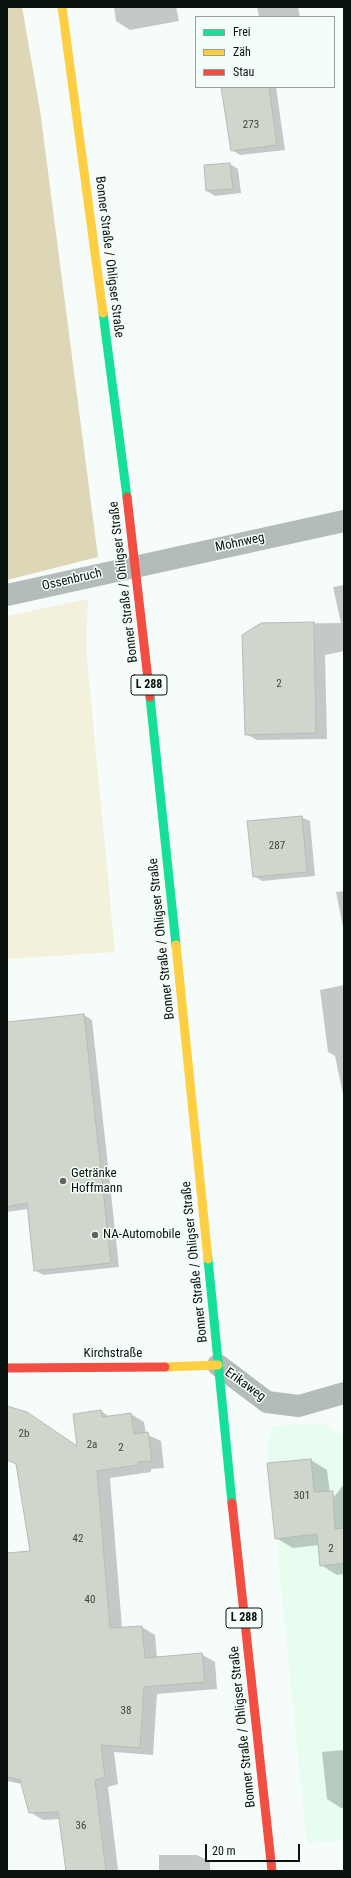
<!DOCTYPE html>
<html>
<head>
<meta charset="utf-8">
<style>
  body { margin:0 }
  #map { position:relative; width:351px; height:1878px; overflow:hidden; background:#f6fcf9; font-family:"Roboto Condensed",sans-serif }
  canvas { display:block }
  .frame { position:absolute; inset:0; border:8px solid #0a130e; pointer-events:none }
  .legend { position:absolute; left:195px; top:16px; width:140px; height:72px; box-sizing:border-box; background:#f4fef8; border:1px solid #96a09a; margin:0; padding:5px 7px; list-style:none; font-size:12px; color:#0a130e }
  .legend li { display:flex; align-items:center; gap:8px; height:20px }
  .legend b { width:20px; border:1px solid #96a09a }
  .scale { position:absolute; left:205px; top:1844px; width:95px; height:18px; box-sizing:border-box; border:2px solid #0a130e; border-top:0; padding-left:5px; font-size:12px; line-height:14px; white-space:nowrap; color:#0a130e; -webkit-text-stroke:3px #f4fef8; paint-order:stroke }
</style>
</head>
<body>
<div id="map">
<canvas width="351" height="1878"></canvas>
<div class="frame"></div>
<ul class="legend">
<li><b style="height:5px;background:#16e098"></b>Frei</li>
<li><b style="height:5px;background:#ffcf43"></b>Zäh</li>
<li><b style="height:5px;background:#f24e42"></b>Stau</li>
</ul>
<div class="scale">20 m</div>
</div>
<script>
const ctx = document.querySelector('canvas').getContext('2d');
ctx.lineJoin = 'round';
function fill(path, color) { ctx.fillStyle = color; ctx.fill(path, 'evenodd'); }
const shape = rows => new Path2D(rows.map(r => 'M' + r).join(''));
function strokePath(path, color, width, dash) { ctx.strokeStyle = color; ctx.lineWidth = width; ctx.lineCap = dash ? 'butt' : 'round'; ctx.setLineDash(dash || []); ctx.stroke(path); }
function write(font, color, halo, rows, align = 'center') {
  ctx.font = font + ' "Roboto Condensed",sans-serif'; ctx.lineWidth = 3; ctx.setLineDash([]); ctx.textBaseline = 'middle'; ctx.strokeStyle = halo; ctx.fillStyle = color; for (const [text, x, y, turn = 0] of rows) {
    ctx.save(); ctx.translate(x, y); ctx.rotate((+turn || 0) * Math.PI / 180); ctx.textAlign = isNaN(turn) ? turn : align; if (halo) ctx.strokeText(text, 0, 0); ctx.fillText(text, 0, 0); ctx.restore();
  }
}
fill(shape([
  [323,1423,344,1438,344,1840,307,1844,267,1446,272,1426]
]), '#e7fdf0');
fill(shape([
  [88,599,86,649,115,952,7,959,7,616]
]), '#f3f0db');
fill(shape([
  [7,7,22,7,40,110,98,557,7,580]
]), '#ddd7b8');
fill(shape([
  [114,7,176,7,179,21,130,30,116,21],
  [257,7,298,7,300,17,259,17],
  [223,87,276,87,285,150,240,155,232,150],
  [230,164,238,169,241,193,215,196,207,191],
  [344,585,344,651,325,655,327,739,257,740,246,734,261,624,341,623,333,587],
  [301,817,310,821,315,876,262,881,254,876],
  [344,891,344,932,336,892],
  [344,985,344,1099,335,1056,328,1052,320,990],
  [84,1015,92,1020,119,1267,43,1275,35,1270,28,1209,7,1212,7,1023],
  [7,1411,78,1447,101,1411,110,1417,131,1414,144,1422,146,1434,161,1441,164,1468,151,1469,151,1472,110,1478,122,1628,142,1627,155,1635,157,1658,201,1654,215,1662,217,1689,157,1694,153,1755,114,1752,118,1784,108,1787,118,1870,159,1870,159,1855,197,1855,210,1862,210,1871,66,1871,60,1819,43,1820,30,1812,22,1784,7,1781,7,1554,31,1552,17,1465,7,1459],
  [311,1460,327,1470,331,1501,344,1484,344,1574,337,1575,321,1565,319,1545,293,1548,276,1538],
  [344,1750,344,1808,341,1808,327,1799,322,1752]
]), '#0003');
const building = shape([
  [221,87,269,87,277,145,231,151,221,87],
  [230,163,233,189,206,191,204,165,230,163],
  [314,622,316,733,245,735,242,635,261,623,314,622],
  [302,816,307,872,253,877,247,821,302,816],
  [84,1014,111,1263,34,1271,27,1203,7,1207,7,1022,84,1014],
  [7,1406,27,1412,77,1446,73,1414,101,1410,102,1417,131,1413,134,1434,148,1432,152,1461,138,1462,138,1465,97,1471,110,1628,142,1626,145,1658,202,1653,205,1682,144,1687,140,1748,101,1745,105,1777,95,1780,106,1871,66,1871,58,1812,29,1813,20,1780,7,1777,7,1553,30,1551,16,1464,7,1460,7,1406],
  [311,1459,314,1492,333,1491,335,1529,344,1528,344,1563,320,1566,317,1534,275,1539,267,1463,311,1459]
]);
fill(building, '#d0d6cb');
strokePath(building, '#b6bbb5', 1);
strokePath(shape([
  [7,595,344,521],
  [218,1365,267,1402,299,1406,344,1393]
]), '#b3bbbb', 22);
strokePath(shape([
  [103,313,127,497],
  [150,697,176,945],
  [208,1259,232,1503]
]), '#16e098', 9);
strokePath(shape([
  [62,7,103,313],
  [176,945,208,1259],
  [165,1367,218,1365]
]), '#ffcf43', 9);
strokePath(shape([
  [127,497,150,697],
  [7,1368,165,1367],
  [232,1503,272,1871]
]), '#f24e42', 9);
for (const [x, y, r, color] of [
  [63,1181,4,"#5d6560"],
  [95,1235,4,"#5d6560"]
]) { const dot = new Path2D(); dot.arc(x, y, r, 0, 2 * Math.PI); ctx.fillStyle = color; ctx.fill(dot); strokePath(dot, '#f4fef8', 1.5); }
write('11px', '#3c443d', null, [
  ["273",251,125],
  ["2",279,684],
  ["287",277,846],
  ["2b",24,1434],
  ["2a",92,1445],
  ["2",121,1448],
  ["301",302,1496],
  ["42",78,1539],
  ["2",331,1549],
  ["40",90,1600],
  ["38",126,1711],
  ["36",81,1826]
]);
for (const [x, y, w] of [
  [149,685,36],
  [244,1618,36]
]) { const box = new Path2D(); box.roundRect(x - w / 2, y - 10, w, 20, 3); ctx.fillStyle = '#f4fef8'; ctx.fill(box); strokePath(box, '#0a130e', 1); }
write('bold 12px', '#0a130e', null, [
  ["L 288",149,685],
  ["L 288",244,1618]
]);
write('13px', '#0a130e', '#f4fef8', [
  ["Bonner Straße / Ohligser Straße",109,257,83],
  ["Mohnweg",240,543,-12],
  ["Ossenbruch",72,580,-13],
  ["Bonner Straße / Ohligser Straße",124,582,-97],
  ["Bonner Straße / Ohligser Straße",162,939,-96],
  ["Bonner Straße / Ohligser Straße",195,1262,-96],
  ["Kirchstraße",113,1354],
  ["Erikaweg",245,1385,36],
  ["Bonner Straße / Ohligser Straße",243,1727,-96]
]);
write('13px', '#0a130e', '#f4fef8', [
  ["Getränke",71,1174],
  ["Hoffmann",71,1189],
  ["NA-Automobile",103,1235]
], 'left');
</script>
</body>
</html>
